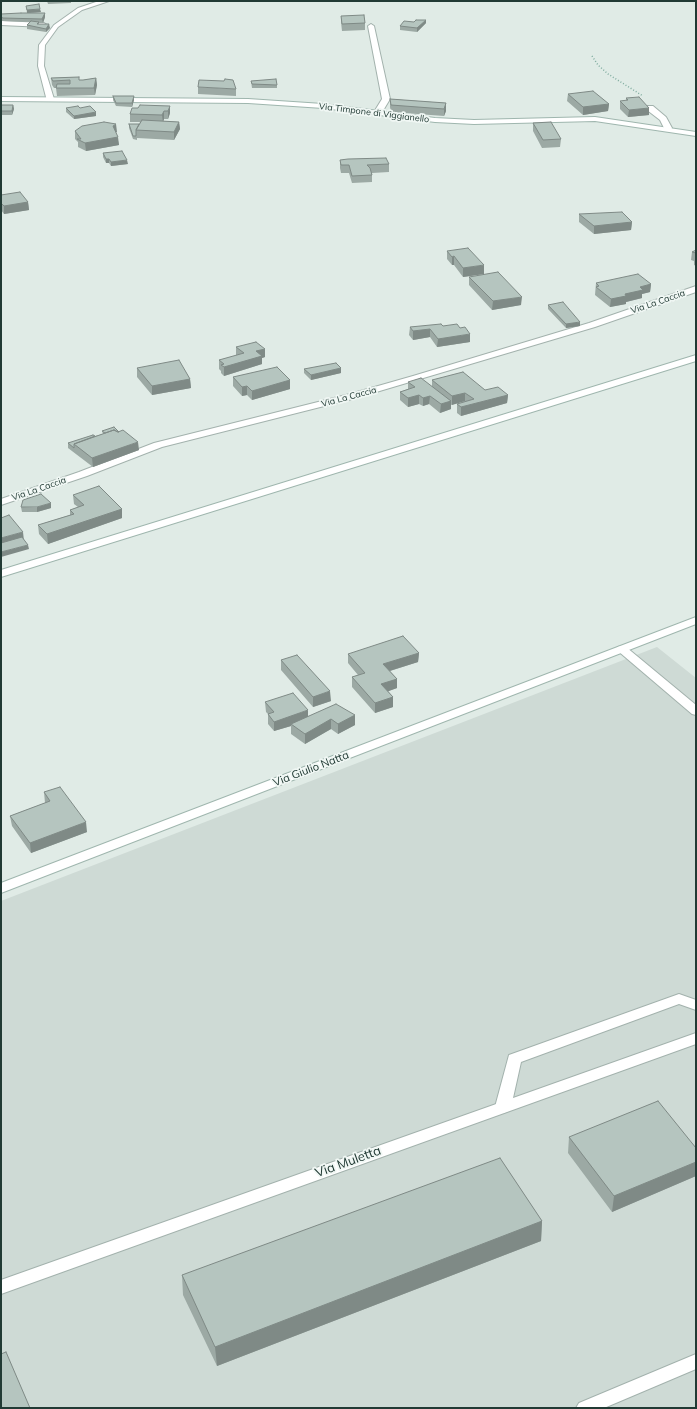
<!DOCTYPE html>
<html>
<head>
<meta charset="utf-8">
<style>
  body { margin:0 }
  #map { position:relative; width:697px; height:1409px; overflow:hidden; background:#e0ebe6; font-family:Mulish,sans-serif }
  canvas { display:block }
  .frame { position:absolute; inset:0; border:2px solid #213a34; pointer-events:none }
</style>
</head>
<body>
<div id="map">
<canvas width="697" height="1409"></canvas>
<div class="frame"></div>
</div>
<script>
const ctx = document.querySelector('canvas').getContext('2d');
ctx.lineJoin = 'round';
function fill(path, color) { ctx.fillStyle = color; ctx.fill(path, 'evenodd'); }
const shape = rows => new Path2D(rows.map(r => 'M' + r).join(''));
function strokePath(path, color, width, dash) { ctx.strokeStyle = color; ctx.lineWidth = width; ctx.lineCap = dash ? 'butt' : 'round'; ctx.setLineDash(dash || []); ctx.stroke(path); }
function write(font, color, halo, rows, align = 'center') {
  ctx.font = font + ' Mulish,sans-serif'; ctx.lineWidth = 3.5; ctx.setLineDash([]); ctx.textBaseline = 'middle'; ctx.strokeStyle = halo; ctx.fillStyle = color; for (const [text, x, y, turn = 0] of rows) {
    ctx.save(); ctx.translate(x, y); ctx.rotate((+turn || 0) * Math.PI / 180); ctx.textAlign = isNaN(turn) ? turn : align; if (halo) ctx.strokeText(text, 0, 0); ctx.fillText(text, 0, 0); ctx.restore();
  }
}
fill(shape([
  [657,647,696,678,696,1408,1,1408,1,901]
]), '#cedad5');
const lane = shape([
  [371,24,374,26,390,99,381,114,378,114,374,112,382,99,368,26,371,24],
  [647,106,653,106,666,117,672,128,671,130,665,130,660,120,647,110,647,106],
  [679,994,696,1000,696,1010,679,1004,521,1062,511,1107,508,1111,503,1113,498,1111,495,1107,509,1055,679,994]
]);
const street = shape([
  [99,1,109,1,82,10,58,27,45,45,44,66,54,99,47,101,38,66,39,45,54,25,78,8,99,1],
  [1,21,44,23,47,25,44,27,1,25,1,21],
  [696,286,696,292,595,327,356,398,162,447,87,476,1,505,1,499,79,472,154,443,350,394,413,376,589,323,696,286],
  [622,646,626,647,696,705,696,715,692,714,618,651,616,649,618,647,622,646],
  [696,1033,696,1044,1,1294,1,1280,696,1033],
  [696,1354,696,1369,604,1408,576,1408,579,1403,696,1354]
]);
const secondary = shape([
  [1,97,248,99,323,104,435,118,474,120,595,117,696,132,696,136,595,121,474,124,435,122,323,108,248,103,1,101,1,97],
  [696,355,696,361,1,577,1,570,696,355],
  [696,617,696,624,1,893,1,883,696,617]
]);
strokePath(lane, '#a3b2ad', 2);
strokePath(street, '#a3b2ad', 2);
strokePath(secondary, '#9fb6ae', 2);
strokePath(shape([
  [592,56,598,65,608,74,643,96]
]), '#81ada0', 1.5, [1, 2]);
fill(lane, '#fff');
fill(street, '#fff');
fill(secondary, '#fff');
fill(shape([
  [47,1,71,1,71,3,48,4],
  [26,6,41,12,30,13,45,13,45,17,43,23,39,23,39,24,50,28,46,32,27,29,27,25,30,22,3,21,1,21,1,14,27,13],
  [341,16,365,23,365,30,342,31,341,22],
  [426,20,426,23,417,32,400,30,400,26,414,22],
  [79,77,79,80,83,80,96,78,97,85,95,95,57,96,56,88,54,88,52,85,51,78],
  [251,81,277,85,277,88,252,88],
  [198,87,236,89,236,96,198,94],
  [568,94,609,104,608,111,583,115,567,101],
  [113,96,134,100,132,107,116,106,113,100],
  [626,98,649,108,649,115,628,117,620,109,620,101,626,101],
  [390,99,446,103,446,111,444,116,391,112,390,107],
  [1,105,13,105,14,109,12,115,1,115],
  [170,106,170,113,168,119,164,119,163,121,179,122,180,129,174,140,137,138,137,140,133,139,129,128,129,124,139,124,140,122,130,122,130,114,138,108],
  [66,108,80,108,96,116,74,119,66,112],
  [533,123,561,139,560,147,542,148,533,131],
  [75,131,117,132,116,132,119,145,86,151,78,147,78,142,75,139],
  [103,153,128,164,111,166,109,163,106,163,103,157],
  [340,160,389,164,389,172,372,173,372,182,352,183,349,173,341,173,340,168],
  [1,195,28,202,29,210,4,214,1,210],
  [579,214,632,222,631,230,594,234,579,222],
  [696,250,696,266,694,265,694,261,691,260,692,252],
  [447,251,484,274,463,277,454,265,452,265,447,259],
  [469,277,521,305,492,310,469,285],
  [596,283,651,284,650,292,642,294,642,298,626,302,626,304,610,307,595,295],
  [548,305,580,326,566,328,548,309],
  [443,326,470,342,437,347,430,337,413,340,409,335,410,327],
  [236,347,265,349,265,357,262,358,262,364,224,376,221,373,221,371,219,369,219,360,236,356],
  [137,368,190,379,191,388,152,395,137,377],
  [341,368,341,373,311,380,304,373,304,369],
  [233,377,290,380,290,389,252,400,247,395,242,396,233,386],
  [432,380,508,395,507,403,461,416,457,413,457,404,465,401,451,405,451,409,440,413,429,404,423,406,419,404,408,407,400,400,400,392,408,389,408,382,432,386],
  [102,431,139,450,93,467,68,448,68,443,95,436,103,434],
  [73,495,122,509,122,518,48,544,39,534,38,525,70,515,70,510,78,507,74,504],
  [21,507,51,508,37,512,22,512],
  [419,653,418,662,390,671,397,679,397,688,388,691,393,697,393,707,375,713,352,687,352,677,358,675,348,663,348,654],
  [281,660,331,701,313,707,281,670],
  [265,702,308,716,355,715,355,725,338,734,331,729,305,744,291,734,291,726,274,731,268,724,268,714,266,712],
  [44,792,87,832,31,853,12,826,10,816,45,803],
  [569,1137,696,1148,696,1176,612,1212,568,1153],
  [542,1221,541,1241,217,1366,183,1295,182,1275]
]), '#9ca9a4');
fill(shape([
  [40,9,41,12,27,13,27,10],
  [45,13,45,17,43,23,42,19],
  [426,20,426,23,417,32,417,28],
  [49,24,50,28,46,32,46,29],
  [96,78,97,85,95,95,94,88],
  [134,96,134,100,132,107,132,103],
  [446,103,446,111,444,116,444,109],
  [609,104,608,111,583,115,583,107],
  [13,105,14,109,12,115,12,111],
  [170,106,170,113,168,119,168,111],
  [649,108,649,115,628,117,629,110],
  [164,111,164,119,163,123,162,115],
  [96,112,96,116,74,119,74,116],
  [179,122,180,129,174,140,174,132],
  [116,124,117,132,113,133,113,126],
  [118,137,119,145,86,151,85,143],
  [106,159,109,159,109,163,106,163],
  [127,160,128,164,111,166,111,162],
  [28,202,29,210,4,214,4,206],
  [632,222,631,230,594,234,594,226],
  [454,256,454,265,452,265,452,257],
  [484,265,484,274,463,277,463,268],
  [651,284,650,292,642,294,642,298,626,302,626,304,610,307,611,299,625,294,640,287],
  [522,297,521,305,492,310,493,301],
  [580,322,580,326,566,328,566,324],
  [430,329,430,337,413,340,413,331],
  [470,334,470,342,437,347,438,339],
  [265,349,265,357,262,358,262,364,224,376,224,367,256,351],
  [341,368,341,373,311,380,311,375],
  [190,379,191,388,152,395,152,386],
  [290,380,290,389,252,400,252,391],
  [247,386,247,395,242,396,242,387],
  [465,393,465,401,452,405,452,396],
  [419,395,419,404,408,407,408,398],
  [508,395,507,403,461,416,461,407],
  [430,396,429,404,423,406,423,398],
  [451,401,451,409,440,413,441,404],
  [138,442,139,450,93,467,92,458],
  [51,503,51,508,37,512,37,507],
  [122,509,122,518,48,544,47,534],
  [23,532,24,541,1,548,1,538],
  [28,545,29,549,1,557,1,552],
  [419,653,418,662,383,673,383,664],
  [397,679,397,688,381,694,381,684],
  [330,691,331,701,313,707,313,697],
  [393,697,393,707,375,713,375,703],
  [308,710,308,720,291,724,291,726,274,731,274,722],
  [355,715,355,725,338,734,338,724],
  [331,719,331,729,305,744,305,734],
  [86,822,87,832,31,853,30,843],
  [696,1162,696,1176,612,1212,614,1196],
  [542,1221,541,1241,217,1366,215,1347]
]), '#7f8a86');
const building = shape([
  [39,4,40,9,27,10,26,6,39,4],
  [21,13,45,13,42,19,3,18,1,17,1,14,21,13],
  [364,15,365,23,342,24,341,16,364,15],
  [416,20,426,20,417,28,400,26,404,21,414,22,416,20],
  [31,21,39,22,37,24,49,24,46,29,27,25,31,21],
  [79,77,79,80,83,80,96,78,94,88,56,88,57,84,70,84,70,80,53,81,51,78,79,77],
  [225,79,233,80,236,89,198,87,199,80,224,81,225,79],
  [276,79,277,85,252,84,251,81,276,79],
  [593,91,609,104,583,107,568,94,593,91],
  [113,96,134,96,132,103,116,103,113,96],
  [639,97,649,108,629,110,620,101,628,100,626,98,639,97],
  [390,99,446,103,444,109,391,105,390,99],
  [1,105,13,105,12,111,1,111,1,105],
  [140,105,170,106,168,111,164,111,162,115,130,114,132,108,138,108,140,105],
  [78,106,80,108,90,106,96,112,74,116,66,108,78,106],
  [142,120,179,122,174,132,136,130,142,120],
  [104,122,116,124,113,126,118,137,85,143,77,139,81,139,75,131,82,126,104,122],
  [551,122,561,139,543,140,533,123,551,122],
  [129,124,139,124,136,130,136,136,133,136,129,124],
  [122,151,127,160,111,162,109,159,106,159,103,153,122,151],
  [386,158,389,164,367,165,370,168,372,175,352,176,349,165,341,165,340,160,348,159,386,158],
  [20,192,28,202,4,206,1,203,1,195,20,192],
  [622,212,632,222,594,226,579,214,622,212],
  [468,248,484,265,463,268,454,256,452,257,447,251,468,248],
  [696,250,696,253,692,252,696,250],
  [498,272,522,297,493,301,469,277,498,272],
  [638,274,651,284,640,287,643,290,625,294,626,296,611,299,596,287,599,286,596,283,638,274],
  [563,302,580,322,566,324,548,305,563,302],
  [441,324,443,326,457,324,460,328,465,327,470,334,438,339,430,329,413,331,410,327,441,324],
  [256,342,265,349,256,351,262,356,224,367,221,365,224,364,219,360,244,353,236,347,256,342],
  [179,360,190,379,152,386,137,368,179,360],
  [336,363,341,368,311,375,304,369,336,363],
  [277,367,290,380,252,391,247,386,242,387,233,377,277,367],
  [463,372,485,390,498,387,508,395,461,407,457,404,474,399,465,393,452,396,432,380,463,372],
  [421,378,451,401,441,404,430,396,423,398,419,395,408,398,400,392,415,387,408,382,421,378],
  [114,427,119,432,118,432,114,430,105,433,102,431,114,427],
  [114,430,118,432,123,430,138,442,92,458,74,444,114,430],
  [93,435,95,436,74,444,74,448,68,443,93,435],
  [99,486,122,509,47,534,38,525,74,514,70,510,84,505,73,495,99,486],
  [41,494,51,503,37,507,21,507,23,500,41,494],
  [9,515,23,532,1,538,1,518,9,515],
  [22,537,28,545,1,552,1,543,22,537],
  [403,636,419,653,383,664,397,679,381,684,393,697,375,703,352,677,365,673,348,654,403,636],
  [297,655,330,691,313,697,281,660,297,655],
  [293,693,308,710,274,722,268,714,274,712,265,702,293,693],
  [336,704,355,715,338,724,331,719,305,734,291,724,336,704],
  [60,787,86,822,30,843,10,816,50,801,44,792,60,787],
  [658,1101,696,1148,696,1162,614,1196,569,1137,658,1101],
  [500,1158,542,1221,215,1347,182,1275,500,1158],
  [6,1352,30,1408,1,1408,1,1354,6,1352]
]);
fill(building, '#b5c5bf');
strokePath(building, '#7f8a86', 1);
write('9px', '#213a34', '#f0f7f4', [
  ["Via Timpone di Viggianello",374,113,7],
  ["Via La Caccia",658,302,-19],
  ["Via La Caccia",349,397,-15],
  ["Via La Caccia",39,489,-19]
]);
write('11px', '#213a34', '#f0f7f4', [
  ["Via Giulio Natta",311,769,-21]
]);
write('13px', '#213a34', '#f0f7f4', [
  ["Via Muletta",348,1162,-20]
]);
</script>
</body>
</html>
